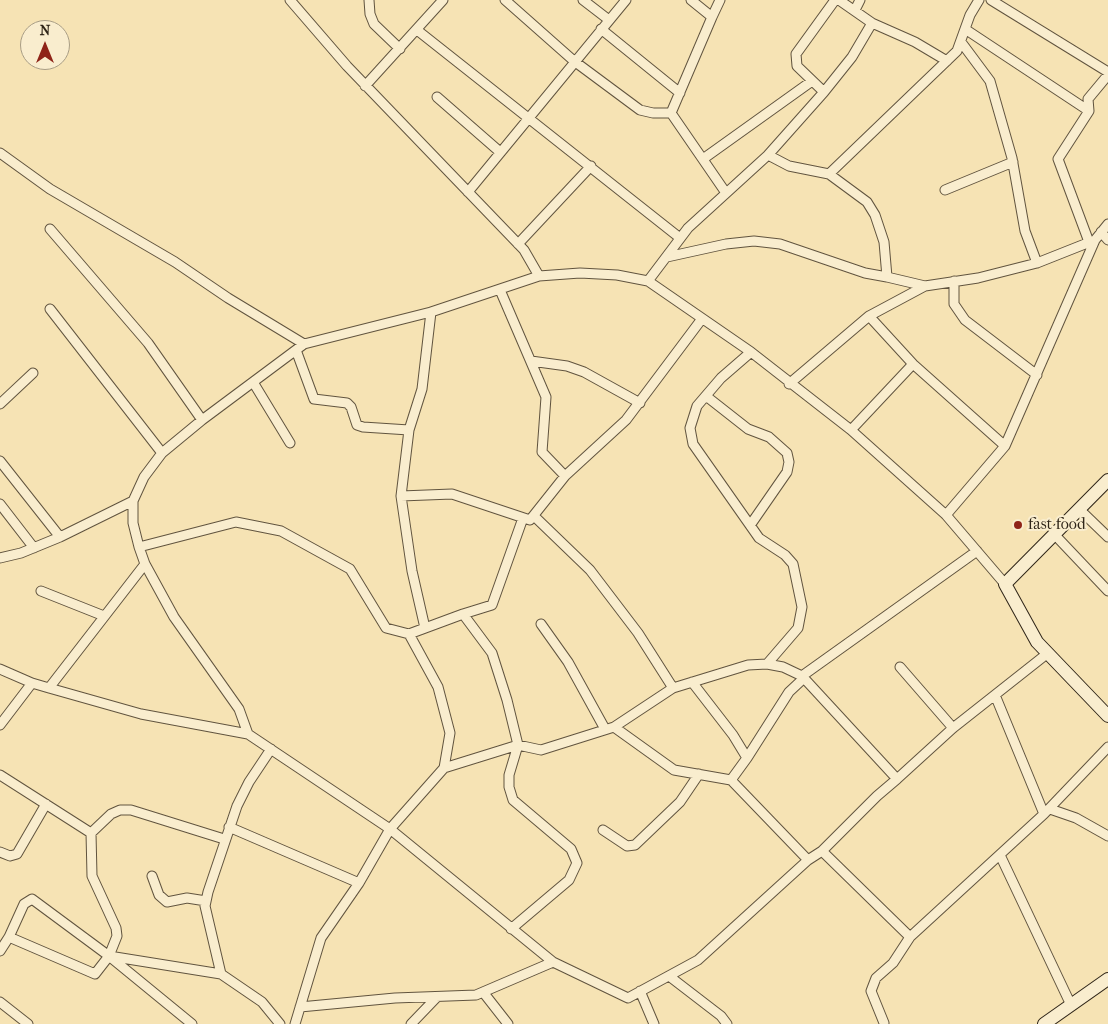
<!DOCTYPE html>
<html>
<head>
<meta charset="utf-8">
<style>
  body { margin:0 }
  #map { position:relative; width:1108px; height:1024px; overflow:hidden; background:#f6e3b4; font-family:"IM FELL French Canon",serif }
  canvas { display:block }
  .north { position:absolute; left:20px; top:20px; width:50px; height:50px; box-sizing:border-box; background:#f9edce; border:1px solid #a89d85; border-radius:50%; rotate:0deg; font-size:14px; font-weight:700; line-height:20px; text-align:center; color:#2f2518 }
  .north::after { content:''; display:block; margin:auto; width:18px; height:22px; background:#8f2418; clip-path:polygon(50% 0,100% 100%,50% 72%,0 100%) }
</style>
</head>
<body>
<div id="map">
<canvas width="1108" height="1024"></canvas>
<div class="north">N</div>
</div>
<script>
const ctx = document.querySelector('canvas').getContext('2d');
ctx.lineJoin = 'round';
const shape = rows => new Path2D(rows.map(r => 'M' + r).join(''));
function strokePath(path, color, width, dash) { ctx.strokeStyle = color; ctx.lineWidth = width; ctx.lineCap = dash ? 'butt' : 'round'; ctx.setLineDash(dash || []); ctx.stroke(path); }
function write(font, color, halo, rows, align = 'center') {
  ctx.font = font + ' "IM FELL French Canon",serif'; ctx.lineWidth = 4; ctx.setLineDash([]); ctx.textBaseline = 'middle'; ctx.strokeStyle = halo; ctx.fillStyle = color; for (const [text, x, y, turn = 0] of rows) {
    ctx.save(); ctx.translate(x, y); ctx.rotate((+turn || 0) * Math.PI / 180); ctx.textAlign = isNaN(turn) ? turn : align; if (halo) ctx.strokeText(text, 0, 0); ctx.fillText(text, 0, 0); ctx.restore();
  }
}
const street = shape([
  [290,0,347,66,524,250,539,276],
  [369,0,370,14,374,24,400,49],
  [505,0,574,61,640,110,653,113,671,113],
  [583,0,609,20],
  [691,0,712,17,671,113,726,193],
  [991,0,1108,72],
  [855,10,860,0],
  [712,17,720,0],
  [872,23,915,42,947,61],
  [601,29,680,93],
  [965,29,1089,111],
  [417,30,680,238],
  [961,42,990,81,1012,158,1025,231,1037,263,1095,240],
  [365,86,443,0],
  [824,92,797,66,796,54,835,0],
  [437,97,500,152],
  [0,153,50,189,175,262,228,298,304,344],
  [768,155,824,92,852,57,872,23,839,0],
  [703,159,812,81],
  [945,190,1013,162],
  [468,192,626,0],
  [50,229,148,343,202,420],
  [1101,232,1108,240],
  [1089,242,1058,159,1089,111,1088,99,1108,75],
  [518,244,591,166],
  [667,257,726,244,754,241,780,244,865,273,887,277,884,242,875,215,867,202,829,174,957,51,970,15,979,0],
  [887,277,925,286,978,278,1037,263],
  [648,281,688,228,768,155,789,166,829,174],
  [954,281,954,304,965,320,1037,375],
  [500,290,546,397,542,452,565,476,626,420,701,320],
  [50,309,162,453],
  [431,312,422,389,409,430,401,496,452,494,530,520,565,476],
  [869,316,913,364,1005,446],
  [296,350,314,399,347,403,351,407,357,425,363,427,409,430],
  [751,352,721,378,697,406,690,428,693,444,759,538,785,555,793,564,802,607,798,628,767,664],
  [531,361,567,366,584,372,640,403],
  [253,382,290,443],
  [789,384,869,316,925,286],
  [706,396,748,429,769,437,787,453,789,462,787,472,751,524],
  [0,404,33,373],
  [851,430,913,364],
  [0,461,60,537],
  [401,496,412,571,425,628],
  [0,504,34,548],
  [1079,509,1108,537],
  [946,515,1005,446,1095,240,1108,224],
  [534,516,590,570,638,633,673,688],
  [1054,534,1108,591],
  [139,547,145,564,174,617,239,709,248,734,141,714,49,688,145,564],
  [0,558,21,553,60,537,133,501],
  [41,591,104,616],
  [463,614,492,605,523,518],
  [541,624,568,662,605,729],
  [409,634,386,628,350,569,281,531,236,522,139,547,133,523,133,501,144,477,162,453,202,420,304,344,431,312,539,276,580,273,617,275,648,281,751,352,851,430,946,515,1005,584],
  [900,667,953,728],
  [0,669,32,683],
  [802,676,977,551],
  [692,682,733,735,747,758,731,780],
  [995,695,1044,814],
  [0,725,32,683,49,688],
  [614,727,674,770,731,780,808,860,822,851,877,796,897,779],
  [248,734,390,829,553,962,628,998,698,960,808,860],
  [747,758,789,692,804,678],
  [444,768,450,733,438,687,409,634,463,614,492,653,507,700,518,745,509,775,509,787,513,800,571,849,577,863,569,880,511,929],
  [0,775,91,833,111,814,120,810,131,810,224,839],
  [1050,809,1076,818,1108,836],
  [229,827,359,883],
  [603,830,627,846,635,845,680,802,699,774],
  [91,833,92,876,116,928,117,936,109,956,192,1024],
  [822,851,910,937],
  [0,852,10,856,17,854,46,804],
  [1000,855,1071,1005],
  [152,876,159,895,167,902,187,898,206,901],
  [9,937,24,904,32,899,109,956,221,974,262,1002,280,1024],
  [0,951,9,937,95,974,109,956],
  [221,974,205,906,208,892,237,806,249,782,271,749],
  [669,976,721,1016,727,1024],
  [640,991,654,1024],
  [483,992,508,1024],
  [0,1002,28,1024],
  [300,1007,395,998,476,995,553,962],
  [884,1023,871,991,876,978,893,963,910,937,1044,814,1108,747],
  [295,1024,321,938,359,883,390,829,444,768,518,745,541,750,614,727,673,688,748,665,767,664,783,667,802,676,897,779,953,728,1048,653],
  [411,1024,437,997]
]);
const secondary = shape([
  [1108,480,1005,584,1037,642,1108,716],
  [1044,1024,1108,979]
]);
strokePath(street, '#61543f', 11);
strokePath(secondary, '#2f2518', 14);
strokePath(street, '#f9edce', 9);
strokePath(secondary, '#f9edce', 12);
for (const [x, y, r, color] of [
  [1018,525,5,"#8f2418"]
]) { const dot = new Path2D(); dot.arc(x, y, r, 0, 2 * Math.PI); ctx.fillStyle = color; ctx.fill(dot); strokePath(dot, '#f9edce', 2); }
write('16px', '#2f2518', '#f9edce', [
  ["fast food",1028,525]
], 'left');
</script>
</body>
</html>
